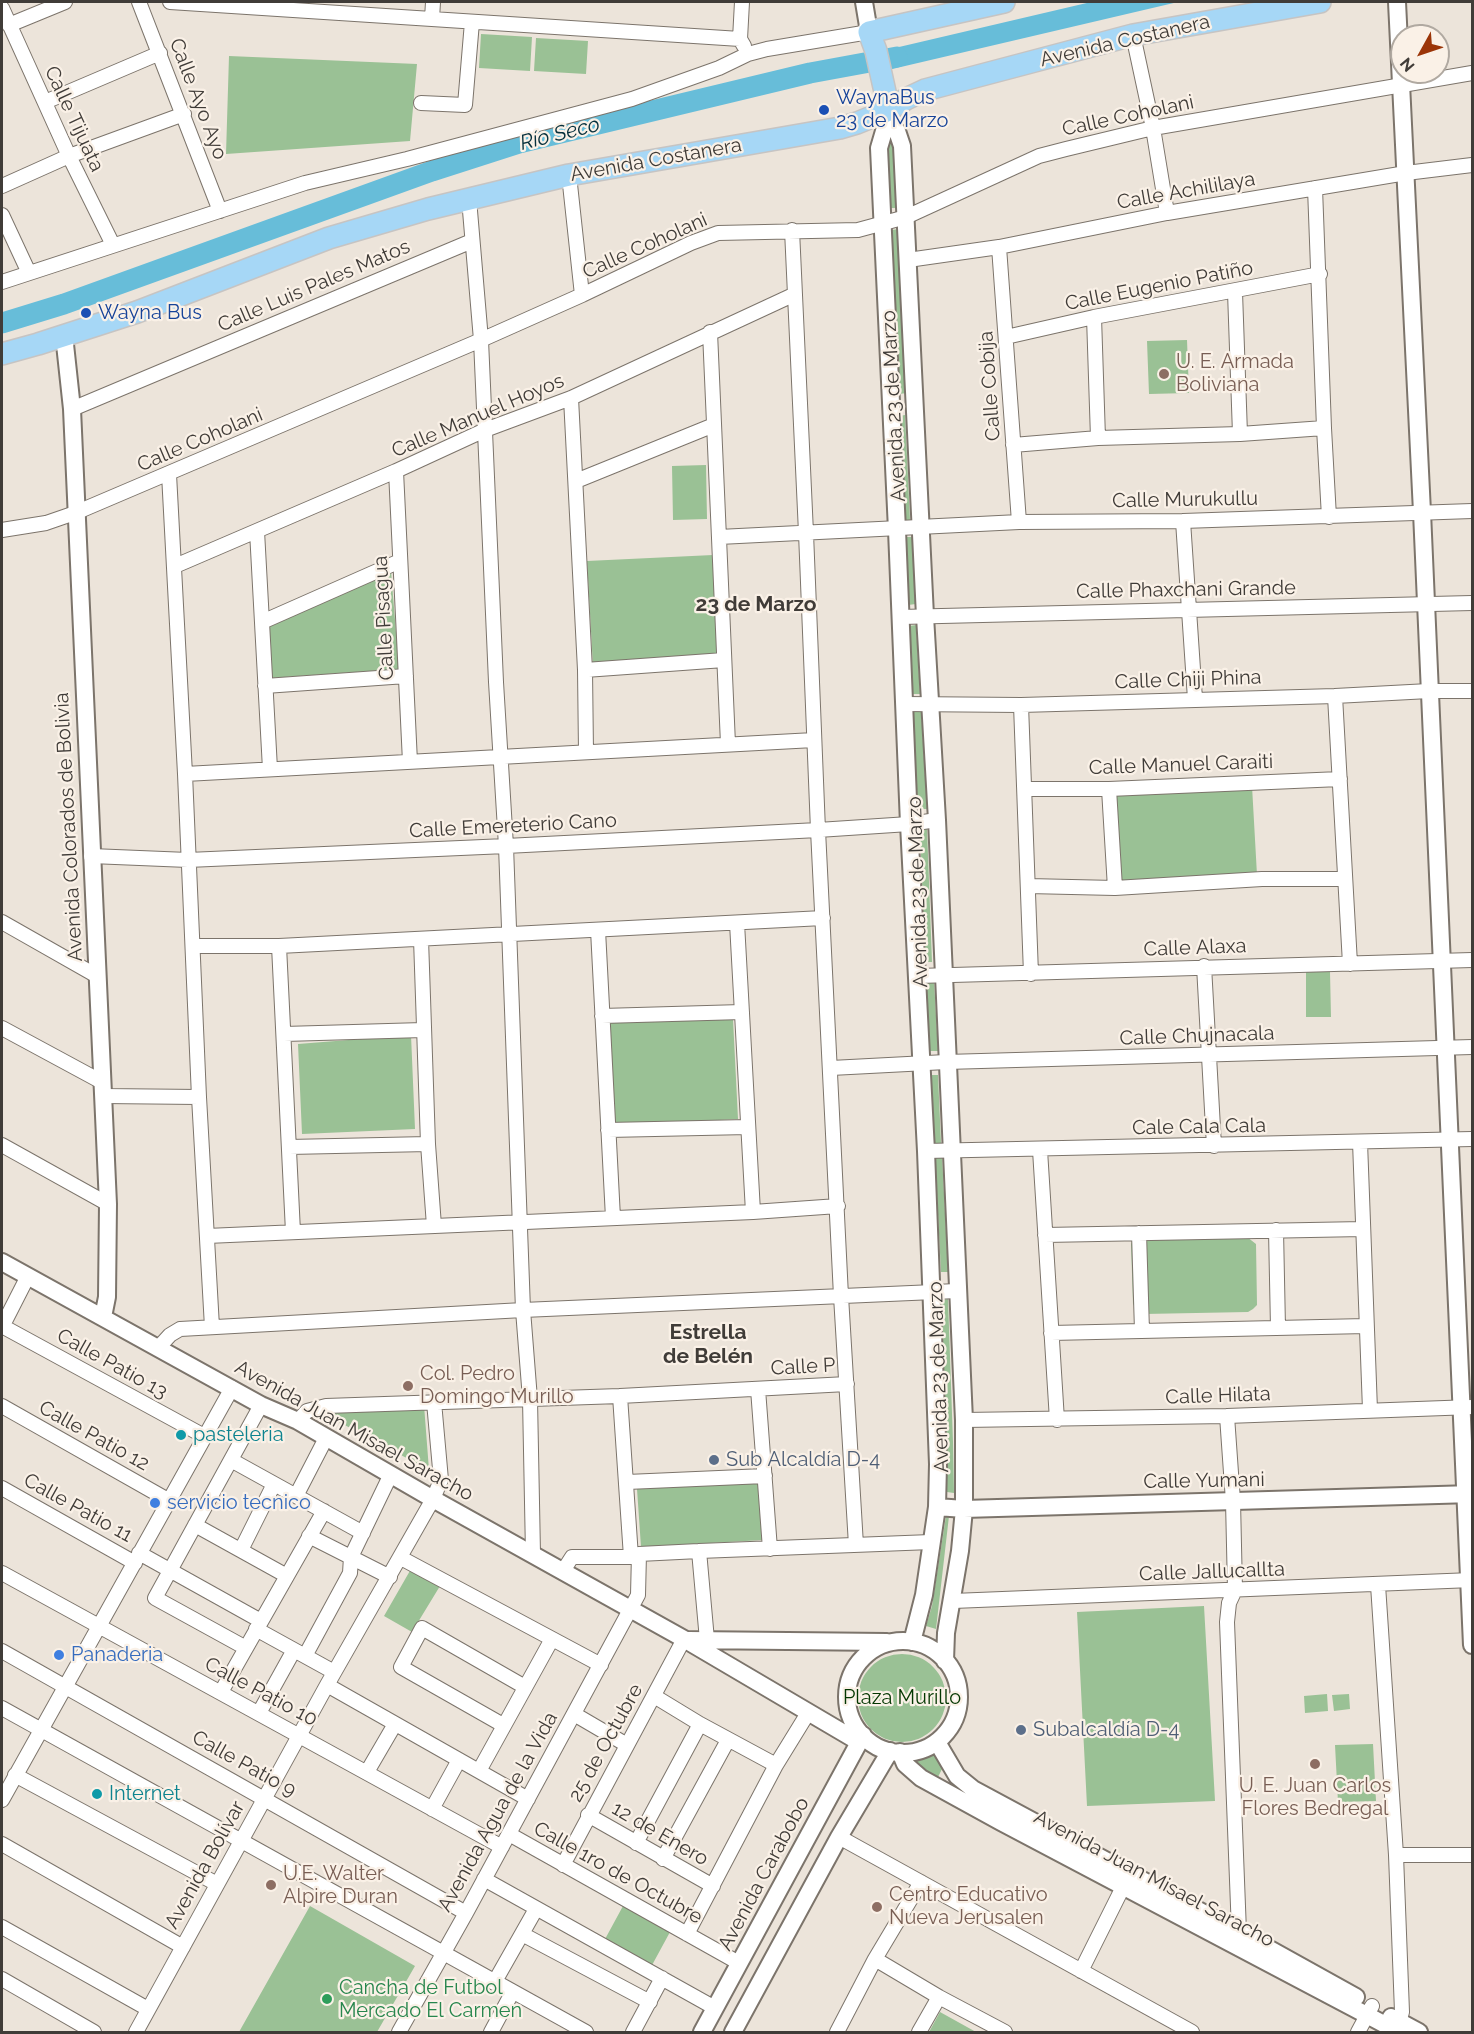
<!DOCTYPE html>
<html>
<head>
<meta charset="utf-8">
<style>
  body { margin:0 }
  #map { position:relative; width:1474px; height:2034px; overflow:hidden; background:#ece4da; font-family:Raleway,sans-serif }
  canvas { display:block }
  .frame { position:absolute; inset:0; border:3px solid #403c38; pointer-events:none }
  .north { position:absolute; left:1390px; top:24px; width:60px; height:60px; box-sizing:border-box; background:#faf1e7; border:2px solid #b0a9a1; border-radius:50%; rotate:230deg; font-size:16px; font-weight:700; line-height:24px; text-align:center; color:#403c38 }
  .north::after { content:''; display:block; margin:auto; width:21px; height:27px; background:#9b3508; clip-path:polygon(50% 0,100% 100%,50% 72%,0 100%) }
</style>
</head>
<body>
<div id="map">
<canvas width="1474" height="2034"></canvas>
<div class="frame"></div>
<div class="north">N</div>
</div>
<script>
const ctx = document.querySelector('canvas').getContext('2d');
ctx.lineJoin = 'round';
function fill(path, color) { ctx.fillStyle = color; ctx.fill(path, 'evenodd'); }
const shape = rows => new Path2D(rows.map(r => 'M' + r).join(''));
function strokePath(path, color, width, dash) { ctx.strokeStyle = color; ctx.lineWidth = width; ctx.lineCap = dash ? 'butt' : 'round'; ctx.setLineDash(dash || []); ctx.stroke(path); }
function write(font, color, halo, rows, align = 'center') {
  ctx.font = font + ' Raleway,sans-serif'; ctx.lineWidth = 4.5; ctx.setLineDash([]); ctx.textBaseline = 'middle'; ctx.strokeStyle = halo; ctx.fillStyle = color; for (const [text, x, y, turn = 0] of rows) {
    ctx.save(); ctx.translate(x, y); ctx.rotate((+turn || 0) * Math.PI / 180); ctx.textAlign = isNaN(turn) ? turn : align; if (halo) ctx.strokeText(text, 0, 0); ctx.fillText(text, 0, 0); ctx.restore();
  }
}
fill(shape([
  [481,34,532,37,530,71,479,68],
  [536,38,588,41,586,74,534,71],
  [229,56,417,64,410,141,226,154],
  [887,143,894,143,898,208,891,208],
  [899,229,907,393,899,394,891,230],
  [1187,340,1189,393,1149,394,1147,341],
  [905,415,910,520,904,520,899,416],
  [706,465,707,519,673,520,672,466],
  [905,537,913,537,916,604,908,605],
  [713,555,717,659,593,666,587,561],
  [391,571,399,669,271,678,267,628],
  [916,625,920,694,913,694,909,626],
  [921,710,927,809,918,809,912,711],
  [1252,786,1257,875,1119,882,1114,792],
  [920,828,927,828,932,962,925,962],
  [1306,972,1330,972,1331,1017,1306,1017],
  [934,980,938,1051,929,1051,925,981],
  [733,1019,738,1119,610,1126,604,1023],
  [411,1035,415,1129,302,1134,298,1044],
  [931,1075,938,1075,941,1143,934,1143],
  [942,1155,948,1272,941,1272,935,1156],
  [1247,1237,1256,1244,1257,1305,1253,1309,1248,1312,1144,1314,1138,1311,1133,1304,1131,1244,1133,1240],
  [948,1299,953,1442,954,1493,947,1492,942,1300],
  [424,1405,429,1470,324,1414],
  [759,1482,763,1540,641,1547,637,1489],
  [946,1516,949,1516,936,1629,926,1626,932,1606],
  [411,1569,440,1586,412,1632,384,1616],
  [1204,1606,1215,1801,1087,1806,1077,1612],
  '858 1698a44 44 0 1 1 88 0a44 44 0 1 1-88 0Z',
  [1327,1694,1328,1711,1305,1713,1304,1696],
  [1349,1694,1350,1709,1334,1711,1332,1695],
  [1373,1744,1376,1801,1338,1802,1335,1745],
  [936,1755,943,1767,938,1777,934,1779,917,1767,917,1760],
  [310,1906,415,1966,377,2032,239,2032],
  [623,1906,670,1932,651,1967,604,1941],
  [940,2012,976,2032,929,2032]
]), '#9ac195');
fill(shape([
  [1091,2,1178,2,888,70,882,51]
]), '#67bdd9');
strokePath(shape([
  [2,323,64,304,432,171,519,143,810,73,897,57]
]), '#67bdd9', 21);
const minor = shape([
  [139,2,220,211],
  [170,2,740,39],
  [742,2,740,39,744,46],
  [2,8,69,156,113,245],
  [432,19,433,2],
  [9,25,65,2],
  [1133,35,1153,128,1167,213],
  [45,102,160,53],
  [421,103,465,105,472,22],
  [569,175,582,295],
  [2,186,69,156,184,114],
  [1315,188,1324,428,1329,517],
  [469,199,481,340,496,682,506,846,523,1310,530,1399,533,1554],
  [2,215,29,273],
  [792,230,806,533,818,830,841,1296,856,1545],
  [999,247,1019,522],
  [908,260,999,247,1167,213,1406,173,1472,165],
  [2,282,305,183,407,159,632,99,719,68,748,54,767,49,869,32],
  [1235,292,1240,434],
  [1094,317,1098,438],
  [710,332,728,744],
  [1006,337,1094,317,1320,274],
  [571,398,585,670,586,752],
  [72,409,472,241],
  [1013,445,1098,438,1240,434,1324,428],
  [396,471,410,762],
  [169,474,185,774,199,1097,212,1327],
  [576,481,714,425],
  [1183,521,1195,699],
  [2,530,46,523,75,513,481,340,582,295,691,243,718,233,858,230,906,217,1039,156,1066,149,1153,128,1472,73],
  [257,531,270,769],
  [719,537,1019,522,1183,521,1472,511],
  [175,566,396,471,485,430,571,398,793,295],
  [901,617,1472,603],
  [262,622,400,561],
  [585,670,724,660],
  [265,686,406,676],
  [1335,696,1350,964],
  [904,704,1021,705,1335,696,1429,691,1472,691],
  [1021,705,1031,974],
  [185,774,814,740],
  [1025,789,1109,789,1340,779],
  [1109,789,1115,888],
  [91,856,188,860,506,846,818,830,909,824,937,820],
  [1028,886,1115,888,1262,879,1345,879],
  [2,922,97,976],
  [737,923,753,1212],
  [598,930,613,1218],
  [421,939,428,1144,434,1226],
  [193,946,279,946,823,918],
  [279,946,293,1232],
  [1204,966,1214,1146],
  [918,976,1472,960],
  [602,1016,742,1012],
  [2,1028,102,1082],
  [284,1034,423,1030],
  [831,1068,946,1062,1472,1047],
  [103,1096,199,1097],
  [608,1130,748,1127],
  [1360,1142,1370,1410],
  [2,1145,108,1204],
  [289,1147,428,1144],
  [1040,1150,1057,1420],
  [926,1151,1472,1139],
  [1276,1230,1278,1328],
  [1139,1233,1142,1331],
  [1045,1235,1363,1229],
  [207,1236,753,1212,838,1206],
  [2,1326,204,1436],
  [2,1327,28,1276],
  [1051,1333,1366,1326],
  [159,1347,170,1335,180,1329,523,1310,957,1291],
  [758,1389,770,1549],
  [620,1396,631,1557],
  [2,1406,168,1500],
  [1227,1416,1233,1501,1235,1590,1229,1603,1227,1622,1239,1932,1236,1939],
  [964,1420,1227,1416,1472,1407],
  [298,1421,307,1411,326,1406,620,1396,847,1384],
  [231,1460,363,1533],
  [627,1482,765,1476],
  [2,1488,135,1563],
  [296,1496,326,1438],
  [195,1525,287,1576],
  [309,1536,390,1577],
  [241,1550,274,1484],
  [699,1551,707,1640],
  [139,1553,261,1621],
  [401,1558,601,1665],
  [563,1571,572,1557,631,1557,639,1554,699,1551,931,1542],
  [2,1573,502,1847],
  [1378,1585,1396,1855,1402,2012,1397,2029],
  [953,1601,1472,1580],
  [256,1629,334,1672],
  [246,1648,155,1598,261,1405],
  [2,1651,466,1913],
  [305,1656,350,1573,351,1557,391,1474],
  [327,1685,528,1799],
  [221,1692,324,1511],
  [654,1696,700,1724,776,1765],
  [2,1708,586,2032],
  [259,1713,294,1650],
  [574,1714,627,1745],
  [503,1725,401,1667,422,1628,525,1687],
  [479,1771,552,1639],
  [367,1772,395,1724],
  [15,1775,217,1884],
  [2,1800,232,1388],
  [432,1809,459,1760],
  [588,1815,713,1886],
  [509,1834,739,1963],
  [839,1837,1192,2032],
  [636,1843,700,1724],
  [2,1844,183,1947],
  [1396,1855,1472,1855],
  [663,1859,728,1740],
  [563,1865,684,1639],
  [484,1879,715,2008],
  [2,1927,148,2009],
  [522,1934,650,2002],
  [687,1934,776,1765,808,1713],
  [875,1959,939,1997,1005,2032],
  [1081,1971,1128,1877],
  [2,1979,94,2032],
  [494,1983,536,1909],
  [136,2032,327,1685,433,1499,441,1480,434,1402],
  [399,2032,466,1913,638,1595,639,1554],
  [491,2032,512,1993],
  [633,2032,662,1978],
  [837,2032,875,1959,921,1882],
  [919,2032,939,1997],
  [1358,2032,1372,2006]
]);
const tertiary = shape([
  [864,2,869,32],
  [1397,2,1422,512,1472,1645],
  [889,110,890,124,897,131,902,146,925,616,937,820,964,1420,964,1509,960,1551,946,1633,945,1661],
  [890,124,884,131,879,148,897,530,909,824,926,1151,938,1464,937,1507,924,1595,912,1642],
  [64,335,72,409,108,1204,107,1297,103,1317],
  [2,1262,261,1405,298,1421,433,1499,684,1639,859,1742],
  [937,1507,964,1509,1472,1494],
  [688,1640,887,1642],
  '847 1697a56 56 0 1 1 112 0a56 56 0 1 1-112 0Z',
  [937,1742,957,1776,973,1789,1239,1932,1356,1997],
  [900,1752,905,1764,921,1778,1001,1822,1399,2032],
  [1391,2017,1419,2032],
  [702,2032,863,1735],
  [733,2032,839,1837,890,1751]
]);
const primary = shape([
  [889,110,876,51,869,32,1004,2],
  [2,354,38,344,137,312,329,238,428,209,569,175,840,128,857,123,889,110,906,99,925,90,1133,35,1320,2]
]);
strokePath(minor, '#7c746b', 16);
strokePath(tertiary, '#7c746b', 20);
strokePath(primary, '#c6c4c3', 24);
strokePath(minor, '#fff', 14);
strokePath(tertiary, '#fff', 16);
strokePath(primary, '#a6d7f6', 21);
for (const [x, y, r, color] of [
  [824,110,6,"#1a4fb4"],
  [86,313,6,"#1a4fb4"],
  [1164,374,6,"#8d6e63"],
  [408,1386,6,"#8d6e63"],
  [181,1435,6,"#0f9aa8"],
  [714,1460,6,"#5c6f8a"],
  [155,1503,6,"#3f7fe0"],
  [59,1655,6,"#3f7fe0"],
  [1021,1730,6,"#5c6f8a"],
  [1315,1764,6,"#8d6e63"],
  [97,1794,6,"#0f9aa8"],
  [271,1885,6,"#8d6e63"],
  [877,1907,6,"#8d6e63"],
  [327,1999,6,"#2e9e5b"]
]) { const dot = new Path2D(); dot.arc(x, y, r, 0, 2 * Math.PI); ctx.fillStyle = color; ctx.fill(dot); strokePath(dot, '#faf1e7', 2); }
write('20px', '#403c38', '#faf1e7', [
  ["Avenida Costanera",1125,41,-13],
  ["Calle Ayo Ayo",198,99,69],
  ["Calle Coholani",1128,116,-12],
  ["Calle Tijuata",74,119,65],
  ["Avenida Costanera",656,160,-10],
  ["Calle Achililaya",1186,191,-10],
  ["Calle Coholani",645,246,-24],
  ["Calle Luis Pales Matos",314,286,-23],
  ["Calle Eugenio Patiño",1159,286,-11],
  ["Calle Cobija",990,386,-94],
  ["Avenida 23 de Marzo",894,406,-93],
  ["Calle Manuel Hoyos",478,416,-23],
  ["Calle Coholani",200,440,-23],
  ["Calle Murukullu",1185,500,-1],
  ["Calle Phaxchani Grande",1186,590,-1],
  ["Calle Pisagua",384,618,-93],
  ["Calle Chiji Phina",1188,680,-2],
  ["Calle Manuel Caraiti",1181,765,-2],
  ["Calle Emereterio Cano",513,826,-3],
  ["Avenida Colorados de Bolivia",69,827,-93],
  ["Avenida 23 de Marzo",918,892,-92],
  ["Calle Alaxa",1195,948,-2],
  ["Calle Chujnacala",1197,1036,-2],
  ["Cale Cala Cala",1199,1127,-1],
  ["Calle Patio 13",112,1364,29],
  ["Calle P",803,1367,-3],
  ["Avenida 23 de Marzo",939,1377,-92],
  ["Calle Hilata",1218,1396,-2],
  ["Avenida Juan Misael Saracho",354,1431,29],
  ["Calle Patio 12",94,1436,29],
  ["Calle Yumani",1204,1481,-1],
  ["Calle Patio 11",78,1508,29],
  ["Calle Jallucallta",1212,1572,-2],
  ["Calle Patio 10",261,1692,28],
  ["25 de Octubre",606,1743,-61],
  ["Calle Patio 9",244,1764,29],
  ["Avenida Agua de la Vida",498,1812,-61],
  ["12 de Enero",660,1834,30],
  ["Avenida Bolívar",205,1865,-61],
  ["Calle 1ro de Octubre",618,1873,29],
  ["Avenida Carabobo",764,1874,-62],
  ["Avenida Juan Misael Saracho",1154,1879,28]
]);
write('20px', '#164399', '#faf1e7', [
  ["WaynaBus",836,98],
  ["23 de Marzo",836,121],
  ["Wayna Bus",98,313]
], 'left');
write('20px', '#785e54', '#faf1e7', [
  ["U. E. Armada",1176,362],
  ["Boliviana",1176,385],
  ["Col. Pedro",420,1374],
  ["Domingo Murillo",420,1397],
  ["U. E. Juan Carlos",1315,1786,"center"],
  ["Flores Bedregal",1315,1809,"center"],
  ["U.E. Walter",283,1874],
  ["Alpire Duran",283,1897],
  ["Centro Educativo",889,1895],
  ["Nueva Jerusalen",889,1918]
], 'left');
write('20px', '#0d838f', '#faf1e7', [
  ["pasteleria",193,1435],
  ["Internet",109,1794]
], 'left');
write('20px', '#4e5e75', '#faf1e7', [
  ["Sub Alcaldía D-4",726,1460],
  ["Subalcaldía D-4",1033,1730]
], 'left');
write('20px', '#366cbe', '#faf1e7', [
  ["servicio tecnico",167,1503],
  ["Panaderia",71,1655]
], 'left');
write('20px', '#033701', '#faf1e7', [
  ["Plaza Murillo",902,1698]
]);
write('20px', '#27864d', '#faf1e7', [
  ["Cancha de Futbol",339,1988],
  ["Mercado El Carmen",339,2011]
], 'left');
write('italic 21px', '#07313d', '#faf1e7', [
  ["Río Seco",560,134,-14]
]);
write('bold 21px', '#403c38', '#faf1e7', [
  ["23 de Marzo",756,605],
  ["Estrella",708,1333],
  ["de Belén",708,1357]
]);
</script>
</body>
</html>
